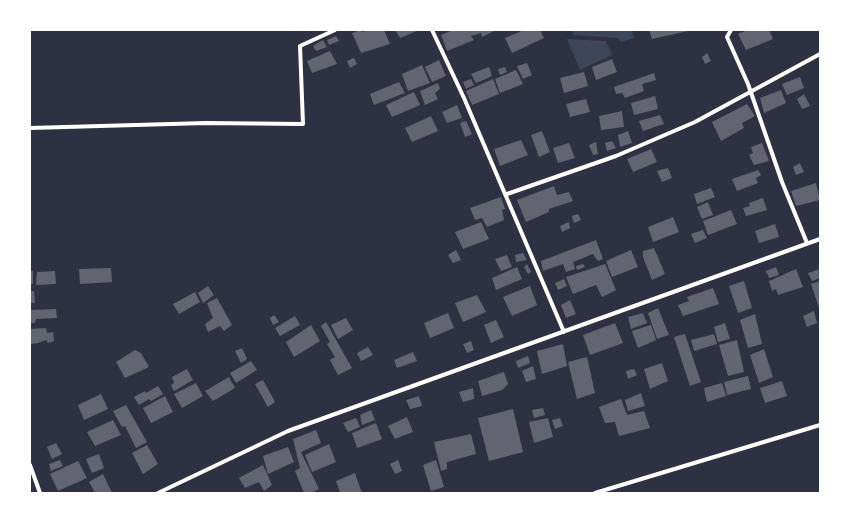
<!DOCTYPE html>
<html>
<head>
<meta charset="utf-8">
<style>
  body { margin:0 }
  #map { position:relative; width:850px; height:523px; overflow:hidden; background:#2d3142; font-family:Signika,sans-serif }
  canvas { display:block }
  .frame { position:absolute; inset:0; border:31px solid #fff; pointer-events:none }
</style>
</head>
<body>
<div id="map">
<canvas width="850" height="523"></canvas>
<div class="frame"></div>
</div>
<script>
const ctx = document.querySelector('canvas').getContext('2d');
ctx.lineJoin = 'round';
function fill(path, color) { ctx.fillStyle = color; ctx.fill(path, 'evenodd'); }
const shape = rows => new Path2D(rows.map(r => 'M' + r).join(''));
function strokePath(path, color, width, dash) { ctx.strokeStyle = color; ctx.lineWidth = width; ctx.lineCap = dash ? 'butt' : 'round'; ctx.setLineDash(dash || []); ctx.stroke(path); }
fill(shape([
  [572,30,632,30,634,38,621,42,618,38,574,35],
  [567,39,606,41,612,55,580,70]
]), '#3c4559');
fill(shape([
  [361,30,362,32,368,30,384,30,390,44,361,53,352,33],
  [395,30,419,30,400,38],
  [453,30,496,30,482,37,481,33,471,36,474,40,447,51,441,35],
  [524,30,540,30,544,38,512,53,505,38],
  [649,30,688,30,688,31,652,39],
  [748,30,769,30,773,39,746,50,738,34],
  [336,36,339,41,329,45,327,40],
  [323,40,327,47,316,51,313,46],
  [330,51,337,64,312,73,307,61],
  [707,53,711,61,705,64,702,57],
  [354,58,357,64,350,68,347,61],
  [612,59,617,72,596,80,592,67],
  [439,60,446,76,432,82,425,67],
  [527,63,532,75,523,79,517,66],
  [422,65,430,83,408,91,402,74],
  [489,67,492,76,476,83,471,74],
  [505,67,507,72,500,75,498,69],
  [516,70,523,84,500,93,495,79],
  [584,72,588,86,564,93,560,78],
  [654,73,656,80,642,84,644,91,625,98,622,93,616,94,614,87],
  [800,77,804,88,787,95,782,84],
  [471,79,474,85,466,89,463,82],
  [493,79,499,94,472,105,466,91],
  [399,82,405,93,374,105,370,94],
  [438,83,440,89,435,93,438,99,425,105,420,91],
  [781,90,786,103,764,113,760,98],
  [414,92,420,105,392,117,386,105],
  [804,94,810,106,802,109,797,99],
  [655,96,658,109,634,115,631,103],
  [586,99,590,112,570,117,566,104],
  [747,104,755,116,742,123,744,128,721,141,712,122],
  [457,105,462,118,447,123,442,112],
  [622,111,624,127,601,130,599,116],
  [660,115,664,124,643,131,639,121],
  [431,116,438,131,412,142,405,128],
  [466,121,472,134,465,137,460,123],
  [542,131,550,152,539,157,531,135],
  [628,131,632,143,620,147,618,135],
  [521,140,528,155,500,166,494,149],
  [612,141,616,148,607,151,605,143],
  [596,142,598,154,593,155,589,145],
  [569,143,575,158,558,163,553,148],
  [762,143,769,161,754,165,749,155,753,153,751,147],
  [651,149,657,162,633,172,627,159],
  [800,163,804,172,796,175,793,167],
  [668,168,672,178,662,182,657,171],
  [758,170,761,175,756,178,758,183,737,191,732,179],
  [816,183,820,200,796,206,791,191],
  [554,186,557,195,569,192,573,201,549,209,549,212,526,222,517,200],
  [711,188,715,197,697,204,694,194],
  [501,197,505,209,502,210,504,220,487,227,482,218,475,220,470,208],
  [763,198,767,210,746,216,743,208,750,206,749,203],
  [708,202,713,215,702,219,697,207],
  [731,210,737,224,708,235,703,221],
  [578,214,581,220,574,223,572,216],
  [673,217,679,232,653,242,648,227],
  [481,222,489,239,463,249,455,232],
  [569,222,570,228,562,232,560,226],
  [775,224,779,237,759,243,755,231],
  [703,230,707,238,695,243,691,234],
  [596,240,603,259,598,261,593,254,573,262,575,269,566,272,563,264,543,271,541,261],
  [654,248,665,274,652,280,643,257,643,251],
  [456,250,461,260,453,263,448,255],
  [631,250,638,267,612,277,606,261],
  [523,253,527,260,516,262,515,255],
  [507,255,512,267,501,271,495,259],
  [527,264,531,272,528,274,524,267],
  [583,264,585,267,577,270,576,266],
  [605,264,616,290,602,297,596,285,573,294,566,277],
  [517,267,522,279,496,290,492,278],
  [776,267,779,275,769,278,766,271],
  [111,268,112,282,80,284,79,269],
  [796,269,803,287,778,295,776,289,772,291,769,281],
  [820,269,820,278,812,281,808,273],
  [30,271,33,271,33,284,30,284],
  [55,271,56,284,36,285,37,272],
  [564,279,567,286,558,290,555,283],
  [744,281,752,308,738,313,729,286],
  [820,281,820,311,811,284],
  [208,286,214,295,203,303,198,293],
  [530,286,537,305,512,316,503,297],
  [713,288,719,304,683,316,678,305,689,301,687,297],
  [30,291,34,291,35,303,30,303],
  [195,292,200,302,179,314,173,304],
  [477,295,486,312,463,322,455,303],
  [217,298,232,325,224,331,220,326,208,332,205,324,213,318,207,303],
  [570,300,576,314,566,318,561,305],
  [658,308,669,335,657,339,648,313],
  [56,309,57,318,36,319,35,323,30,323,30,310],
  [814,311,817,323,807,327,803,316],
  [448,313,454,328,430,338,424,323],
  [643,313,647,323,631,329,628,317],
  [755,314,762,344,748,348,740,320],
  [274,315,279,322,273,325,270,318],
  [295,316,300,325,280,336,275,328],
  [346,318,353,330,338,339,331,325],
  [496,320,504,337,491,343,484,325],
  [326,322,352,368,338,375,330,360,335,357,327,344,330,342,321,326],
  [615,323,623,343,590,355,583,335],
  [725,323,730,339,718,342,714,327],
  [311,325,320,341,294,357,286,342],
  [651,325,656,340,638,348,632,331],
  [46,328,47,333,53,332,54,341,48,343,46,340,38,343,30,344,30,329],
  [685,334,701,382,690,386,674,337],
  [714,334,717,344,694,351,691,340],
  [737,340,744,372,728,376,719,345],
  [471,341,474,350,467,353,463,344],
  [563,344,567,366,542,374,537,351],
  [368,347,373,355,361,361,357,353],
  [242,348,247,359,241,363,235,351],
  [764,349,773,377,759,383,750,355],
  [135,350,141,353,149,367,125,378,116,362],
  [413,352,417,361,397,368,394,360],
  [528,356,530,363,518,368,516,361],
  [587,357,595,393,577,399,568,362],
  [251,361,257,370,236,383,230,373],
  [662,363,668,381,650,389,644,369],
  [533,366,536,379,526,382,522,371],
  [187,369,193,380,174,391,171,385,174,383,172,377],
  [634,369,637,375,628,379,626,371],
  [504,372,508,384,502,390,482,396,478,381],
  [748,376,751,389,727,395,724,382],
  [229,377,235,388,213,401,205,391],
  [263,380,275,402,268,407,255,384],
  [782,381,787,396,765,403,760,388],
  [196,383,203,396,182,408,174,394],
  [722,383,726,396,707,402,704,388],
  [158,386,163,394,151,401,149,399,139,405,134,397,145,391,146,393],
  [473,388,474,399,463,402,459,392],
  [641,393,645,406,628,411,625,400],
  [101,394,108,409,84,420,78,405],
  [165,396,173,412,151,423,143,408],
  [419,396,422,406,410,409,406,400],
  [621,399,627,415,644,411,650,428,619,436,615,422,605,423,599,407],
  [126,405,147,442,136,448,125,426,122,427,113,411],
  [543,408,545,415,534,418,532,410],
  [513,409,523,452,489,461,478,418],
  [371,410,375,420,362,425,360,415],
  [407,417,413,432,395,439,388,426],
  [356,418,360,427,348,432,343,423],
  [548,418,553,437,534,443,529,422],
  [560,418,563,426,555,429,552,420],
  [113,420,121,435,95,446,87,432],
  [376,423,382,439,357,448,352,433],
  [316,430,321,443,301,452,319,489,311,493,304,493,295,471,300,468,293,439],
  [471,434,476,454,447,462,447,469,441,471,434,442],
  [56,443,62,454,52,459,47,447],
  [329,444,336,462,312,472,305,455],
  [147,445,158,464,143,474,132,453],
  [288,447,294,462,268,474,263,456],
  [99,454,104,468,92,473,86,459],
  [60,460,63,466,51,471,49,464],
  [398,460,402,471,395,474,390,464],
  [436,460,444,487,431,491,423,465],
  [78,461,87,478,58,491,50,474],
  [263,465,272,485,264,491,259,482,245,488,239,478],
  [355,473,362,493,340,493,336,481],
  [103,474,112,493,95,493,89,482]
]), '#626471');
strokePath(shape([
  [432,30,464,98,564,332],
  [731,30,727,37,748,84,782,182,807,243],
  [30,128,206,123,303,124,300,46,335,30],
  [507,194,616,156,695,122,820,54],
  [30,465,40,493],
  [158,493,288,431,820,239],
  [595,493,820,425]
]), '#fff', 4);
</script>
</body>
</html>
